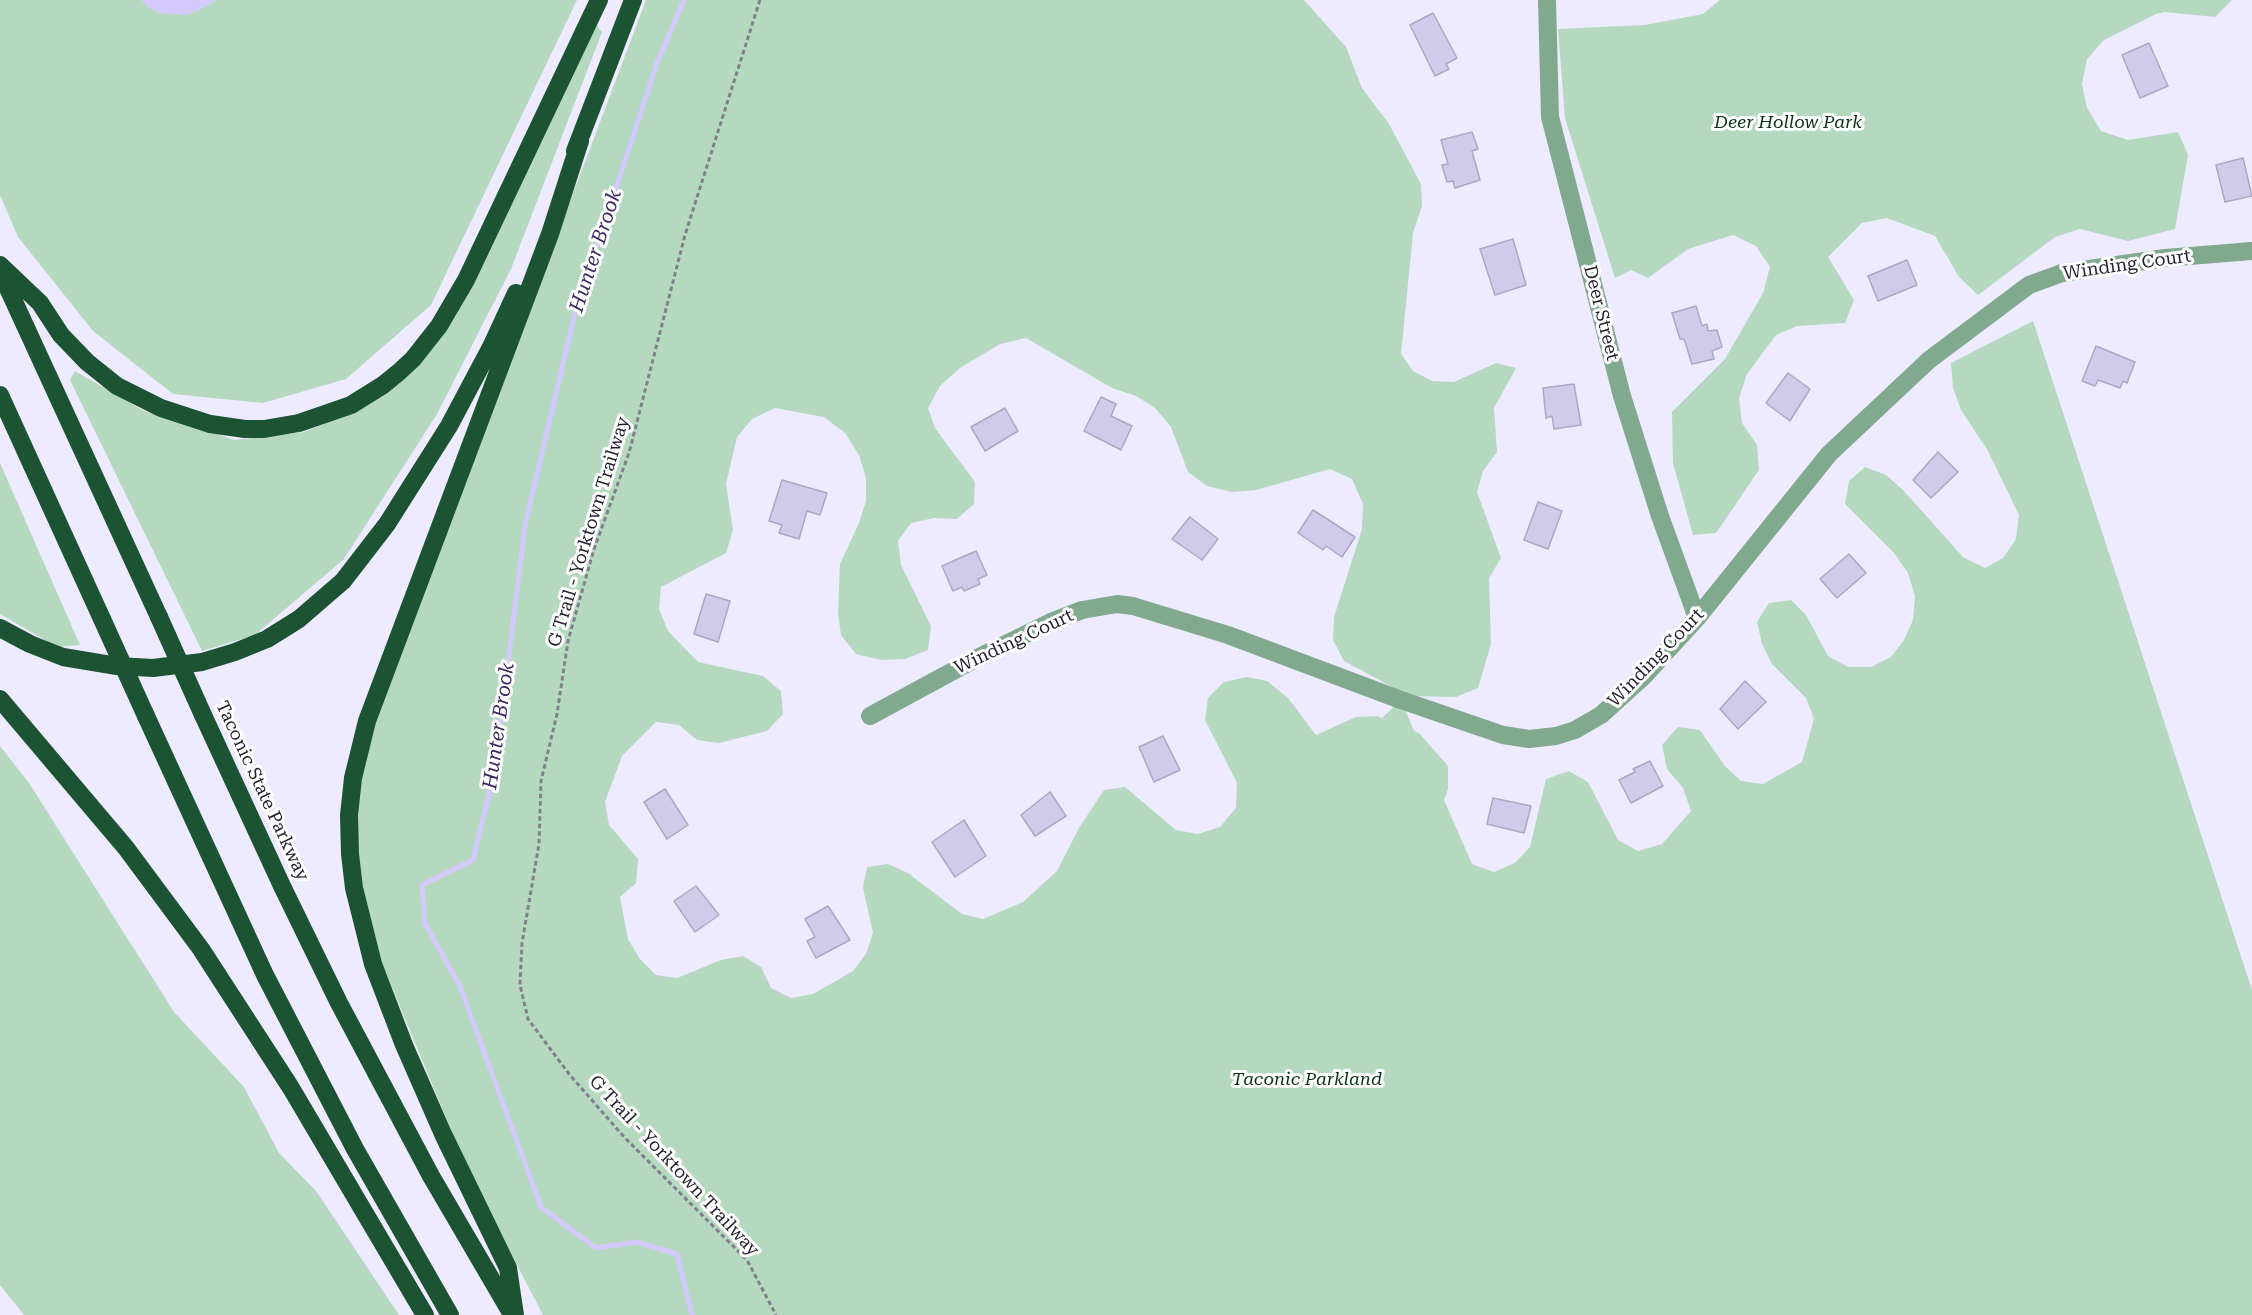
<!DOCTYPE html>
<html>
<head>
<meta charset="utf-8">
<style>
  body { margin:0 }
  canvas { display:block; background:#eeeaff }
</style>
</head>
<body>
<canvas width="2252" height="1315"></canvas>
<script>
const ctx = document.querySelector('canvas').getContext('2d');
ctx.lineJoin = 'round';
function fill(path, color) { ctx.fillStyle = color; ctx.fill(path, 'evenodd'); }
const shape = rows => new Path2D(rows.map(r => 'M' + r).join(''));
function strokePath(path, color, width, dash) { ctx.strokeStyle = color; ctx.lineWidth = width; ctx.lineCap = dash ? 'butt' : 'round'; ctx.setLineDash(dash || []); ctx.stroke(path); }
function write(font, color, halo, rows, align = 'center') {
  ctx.font = font + ' "Roboto Serif",serif'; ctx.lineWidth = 6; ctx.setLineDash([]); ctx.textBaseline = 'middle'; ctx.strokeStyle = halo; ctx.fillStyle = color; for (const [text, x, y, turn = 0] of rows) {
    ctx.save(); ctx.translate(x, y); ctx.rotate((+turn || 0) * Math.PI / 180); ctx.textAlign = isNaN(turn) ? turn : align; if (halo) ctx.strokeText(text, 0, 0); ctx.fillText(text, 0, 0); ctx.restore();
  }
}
fill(shape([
  [0,0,142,0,149,8,197,11,216,0,577,0,431,305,346,379,263,403,173,394,93,331,18,237,0,195],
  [646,0,1304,0,1346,47,1362,88,1389,124,1421,184,1422,206,1413,233,1401,354,1413,371,1432,381,1454,382,1496,363,1516,368,1494,408,1497,452,1483,471,1477,492,1501,558,1489,578,1491,644,1478,688,1456,697,1409,696,1344,661,1333,640,1334,617,1362,529,1363,504,1352,479,1330,469,1256,490,1232,492,1207,486,1188,472,1171,427,1155,408,1136,396,1112,388,1026,338,1000,344,960,368,940,386,928,408,935,428,975,482,974,504,957,519,934,518,911,523,898,541,901,565,931,626,928,650,905,659,881,660,856,654,841,635,838,613,840,564,859,523,866,501,866,478,859,455,845,433,824,417,775,408,752,419,737,437,726,484,733,530,726,553,661,587,659,609,668,631,698,662,763,676,781,691,783,714,767,731,719,743,697,740,679,725,656,722,622,756,605,802,609,825,638,859,636,883,620,897,628,939,640,959,656,975,677,978,721,960,743,956,761,967,771,988,791,998,813,994,853,971,866,954,873,933,863,888,867,867,888,864,908,873,962,914,983,919,1023,902,1057,871,1079,828,1104,790,1125,787,1176,830,1198,834,1220,827,1236,808,1237,783,1205,720,1208,698,1224,682,1247,677,1267,681,1288,698,1316,735,1356,717,1377,716,1382,718,1401,700,1414,731,1419,733,1448,766,1448,789,1444,800,1472,864,1494,872,1515,863,1530,847,1546,779,1569,771,1588,782,1618,840,1638,851,1662,844,1691,811,1683,788,1667,769,1662,745,1678,727,1700,730,1725,766,1741,781,1763,784,1802,762,1814,719,1806,698,1772,664,1762,644,1757,622,1769,603,1791,600,1806,615,1828,656,1848,667,1871,667,1891,657,1904,640,1913,620,1915,596,1908,573,1894,553,1845,504,1849,481,1865,467,1886,475,1903,490,1963,557,1985,568,2003,558,2016,539,2019,515,1988,451,1961,410,1953,388,1951,363,2033,321,2252,990,2252,1315,543,1315,490,1213,449,1125,382,963,371,927,363,891,359,858,357,819,362,776,376,722,396,664],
  [1720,0,2232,0,2215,17,2165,12,2156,14,2104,40,2087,59,2082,84,2087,108,2101,131,2128,140,2178,132,2188,155,2175,229,2128,241,2080,229,2055,237,1978,295,1959,277,1935,236,1887,218,1862,223,1828,257,1854,300,1845,323,1797,326,1776,335,1747,374,1739,398,1742,423,1757,445,1759,470,1716,533,1693,535,1673,463,1672,412,1725,359,1763,293,1770,267,1756,246,1733,235,1688,249,1648,278,1631,270,1615,278,1565,118,1558,29,1645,25,1703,14],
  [595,24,602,32,511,269,437,414,344,559,255,635,202,651,70,380,75,371,144,411,235,440,304,432,365,407,433,348],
  [0,463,80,645,57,647,0,614],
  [0,746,29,783,174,1012,244,1087,279,1153,316,1191,399,1315,24,1315,0,1285]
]), '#b5d9bf');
fill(shape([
  [142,0,216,0,197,11,186,15,160,13,149,8]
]), '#d3c9fd');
strokePath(shape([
  [684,0,657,63,575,313,525,525,495,770,473,860,422,885,425,924,460,986,541,1207,596,1248,637,1242,677,1254,692,1315]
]), '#d3c9fd', 5);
const building = shape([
  [1433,13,1457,58,1446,64,1449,69,1435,76,1410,25,1433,13],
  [2149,43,2168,86,2140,98,2122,55,2149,43],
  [1472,132,1478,149,1472,151,1480,180,1455,188,1453,181,1447,182,1442,165,1448,164,1441,140,1472,132],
  [2243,158,2252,196,2225,202,2216,165,2243,158],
  [1513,239,1526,285,1495,295,1480,249,1513,239],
  [1907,260,1917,285,1878,301,1868,276,1907,260],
  [1696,306,1702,326,1707,324,1708,331,1717,330,1722,347,1712,351,1714,359,1692,364,1684,339,1680,339,1672,313,1696,306],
  [2096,346,2135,362,2127,383,2123,381,2120,388,2098,380,2095,386,2082,381,2096,346],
  [1788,373,1810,389,1790,421,1766,403,1788,373],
  [1574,384,1581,425,1554,429,1552,416,1546,418,1543,388,1574,384],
  [1101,397,1116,404,1111,416,1132,426,1121,450,1084,431,1101,397],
  [1005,408,1018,431,985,451,971,427,1005,408],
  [1938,452,1958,472,1931,498,1913,480,1938,452],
  [782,480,827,493,820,515,807,511,799,539,779,533,782,525,769,521,782,480],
  [1538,502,1562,511,1548,549,1524,540,1538,502],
  [1313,510,1355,537,1342,557,1326,546,1323,550,1298,533,1313,510],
  [1190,517,1218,539,1202,560,1172,539,1190,517],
  [976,551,987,575,978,579,980,584,964,591,962,587,953,591,942,566,976,551],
  [1849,554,1866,573,1837,598,1820,579,1849,554],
  [706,594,730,601,718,642,694,634,706,594],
  [1745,681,1766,702,1738,729,1720,709,1745,681],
  [1163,736,1180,770,1154,782,1139,747,1163,736],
  [1650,761,1663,786,1631,803,1619,780,1635,772,1633,769,1650,761],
  [665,789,688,825,667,839,644,802,665,789],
  [1050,792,1066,816,1035,836,1021,815,1050,792],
  [1493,798,1531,806,1524,833,1487,824,1493,798],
  [964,820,986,856,955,877,932,842,964,820],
  [696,886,719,915,695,932,674,901,696,886],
  [828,906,850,940,816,958,807,941,815,937,805,919,828,906]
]);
fill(building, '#d0cbeb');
strokePath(building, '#aca7c6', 1.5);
strokePath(shape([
  [760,0,685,235,629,453,594,549,568,641,557,714,541,781,539,844,522,943,520,985,528,1019,569,1074,625,1138,747,1260,776,1315]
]), '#827e8f', 3, [4.5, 3]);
strokePath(shape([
  [1547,0,1550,117,1622,396,1660,516,1697,618],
  [870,716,977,658,1051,622,1082,610,1117,604,1133,606,1228,635,1401,700,1503,735,1529,739,1556,736,1575,730,1601,715,1645,675,1697,618,1829,454,1929,360,2029,285,2062,273,2165,258,2252,251]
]), '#81a98d', 18);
strokePath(shape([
  [575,151,633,0],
  [0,265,40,303,61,335,87,362,117,386,161,408,210,424,245,429,264,429,299,423,351,405,383,385,399,372,413,359,439,326,466,280,599,0],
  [0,271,159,617],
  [0,395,102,619],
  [0,628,30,644,63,657,117,666,153,668,202,662,235,652,267,639,299,619,343,581,387,524,449,426,491,347,516,293],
  [0,699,126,848,201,949,291,1088,425,1315],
  [203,715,282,886,339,1003,431,1176,510,1311],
  [146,716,265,975,355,1149,450,1315],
  [515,1315,508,1268,443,1134,404,1045,373,964,354,888,350,854,349,815,353,778,367,721,550,234,580,141]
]), '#1c5332', 18);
strokePath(shape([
  [159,617,203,715],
  [102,619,146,716]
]), '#1c5332', 18);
write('italic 18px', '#09311a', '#fff', [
  ["Deer Hollow Park",1788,123],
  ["Taconic Parkland",1307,1080]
]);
write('18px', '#221f2b', '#fff', [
  ["Winding Court",2127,265,-8],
  ["Deer Street",1601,313,76],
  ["G Trail - Yorktown Trailway",589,532,-73],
  ["Winding Court",1014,642,-25],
  ["Winding Court",1656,658,-46],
  ["Taconic State Parkway",262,791,65],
  ["G Trail - Yorktown Trailway",674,1166,47]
]);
write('italic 20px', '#3a2865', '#fff', [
  ["Hunter Brook",596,251,-72],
  ["Hunter Brook",499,726,-82]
]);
</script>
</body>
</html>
